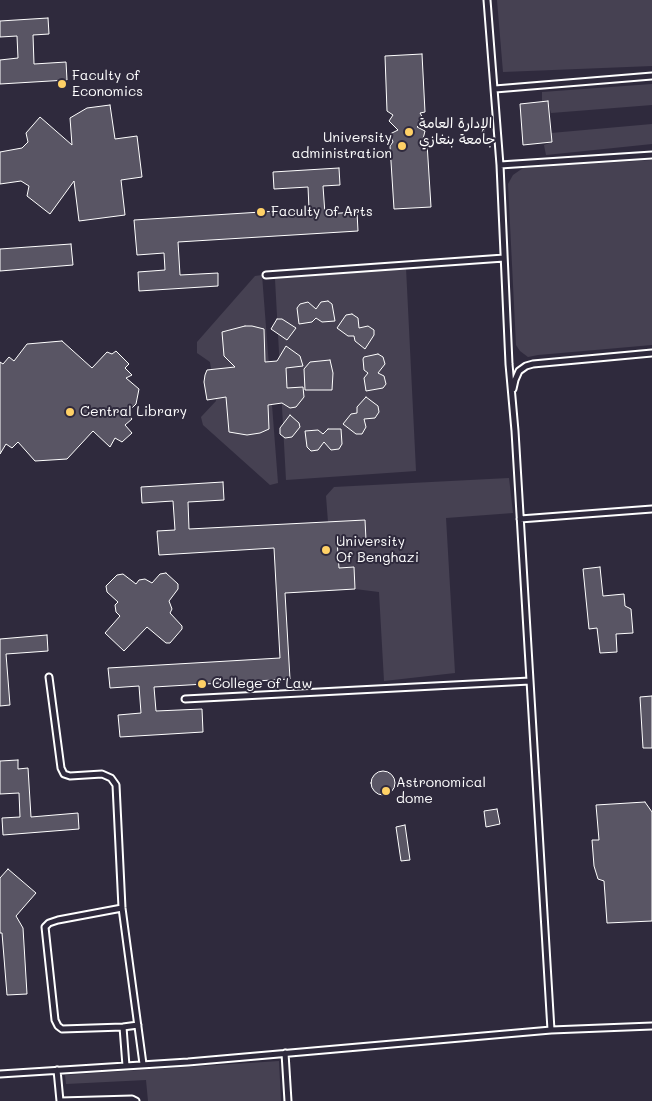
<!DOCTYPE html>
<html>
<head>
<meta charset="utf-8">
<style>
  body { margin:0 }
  canvas { display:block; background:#2f2a3d }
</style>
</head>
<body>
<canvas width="652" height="1101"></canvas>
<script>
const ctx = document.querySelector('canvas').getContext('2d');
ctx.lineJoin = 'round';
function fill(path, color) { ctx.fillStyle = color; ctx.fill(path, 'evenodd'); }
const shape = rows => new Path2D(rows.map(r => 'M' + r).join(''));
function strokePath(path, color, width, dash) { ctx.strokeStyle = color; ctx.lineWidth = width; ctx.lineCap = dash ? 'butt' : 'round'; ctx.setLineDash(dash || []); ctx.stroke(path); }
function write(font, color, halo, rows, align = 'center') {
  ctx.font = font + ' Mali,"Playpen Sans Arabic",sans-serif'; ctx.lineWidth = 4; ctx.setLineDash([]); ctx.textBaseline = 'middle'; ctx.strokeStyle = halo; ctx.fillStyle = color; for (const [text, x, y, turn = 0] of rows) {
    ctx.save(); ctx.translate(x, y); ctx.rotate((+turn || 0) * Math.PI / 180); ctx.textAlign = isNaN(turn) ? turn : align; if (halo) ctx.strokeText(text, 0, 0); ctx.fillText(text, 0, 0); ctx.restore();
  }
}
fill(shape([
  [497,0,652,0,652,66,503,72],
  [652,84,652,105,551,113,548,102,542,103,542,92],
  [652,124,652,144,546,155,544,145,552,142,551,133],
  [652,160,652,345,538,355,528,357,520,351,516,345,508,184,513,175,523,168],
  [406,268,416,471,286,480,275,279],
  [262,275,278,483,270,485,203,425,201,417,216,401,210,362,197,353,197,342,255,276],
  [509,478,513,513,446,518,455,673,384,681,379,592,355,589,354,567,339,568,337,541,366,539,365,520,328,522,326,496,334,487],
  [279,1061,281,1101,148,1101,146,1080,66,1084,65,1075]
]), '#464152');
const building = shape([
  [48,18,49,34,33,35,34,64,66,62,67,80,0,84,0,60,18,58,17,36,0,37,0,21,48,18],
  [422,54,425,112,420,113,424,120,417,127,425,131,422,143,427,143,431,207,394,209,390,146,393,142,390,134,398,130,389,121,393,115,387,111,385,56,422,54],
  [548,101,552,142,523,145,520,104,548,101],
  [110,105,115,139,137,136,142,177,121,180,125,215,79,221,74,181,50,214,27,196,29,186,21,181,0,184,0,152,22,148,28,142,26,133,40,117,72,145,70,118,87,108,110,105],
  [339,168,340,185,323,186,325,214,357,212,358,231,178,242,180,275,218,273,218,286,139,291,138,272,165,270,164,253,137,255,134,220,309,209,308,187,274,189,273,172,339,168],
  [71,244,73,265,0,271,0,249,71,244],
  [328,301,332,304,335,321,322,322,316,318,312,322,299,324,297,308,300,304,308,302,316,309,321,302,328,301],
  [352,314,358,318,359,328,368,326,374,330,374,335,365,349,355,341,354,336,348,336,337,328,346,315,352,314],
  [277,319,282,319,296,328,287,340,271,329,277,319],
  [245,326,252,326,264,329,265,362,277,361,286,346,300,356,303,366,286,368,287,388,303,387,304,397,296,407,290,408,282,403,268,405,269,429,260,433,247,435,229,432,226,397,207,400,204,382,205,375,207,370,235,367,224,356,222,332,245,326],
  [62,341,92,368,107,352,112,354,116,351,129,364,125,368,132,375,126,378,139,389,136,404,127,413,132,419,125,425,132,433,122,442,115,438,110,447,93,431,67,459,35,461,18,442,12,448,6,444,0,454,0,362,3,364,9,357,14,361,27,344,62,341],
  [378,354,383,357,385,364,378,373,384,376,386,384,383,388,366,391,364,378,368,373,364,370,363,359,364,357,378,354],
  [330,360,333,373,332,390,305,390,304,369,310,362,330,360],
  [366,397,378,406,379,412,375,418,364,419,366,427,362,434,356,434,343,424,351,414,357,413,357,407,366,397],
  [290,415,299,423,300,427,292,437,285,438,280,434,280,428,290,415],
  [328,429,341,429,342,444,339,449,331,450,324,442,318,450,311,451,307,447,305,431,318,430,323,434,328,429],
  [223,482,224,500,188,502,189,529,365,520,366,540,337,541,339,568,354,567,355,589,285,593,290,679,154,687,156,711,202,709,203,732,120,737,118,715,141,713,139,686,110,688,108,668,280,658,274,548,159,555,157,531,175,530,173,501,142,503,141,487,223,482],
  [600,567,603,596,624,594,625,606,631,609,633,633,616,634,617,652,600,653,597,628,589,629,583,569,600,567],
  [166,573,178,584,178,589,169,601,172,609,170,613,182,626,182,629,170,643,166,643,147,627,124,651,105,633,120,616,116,612,115,605,118,602,107,592,106,586,117,575,123,574,136,584,139,580,145,579,152,583,160,574,166,573],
  [47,635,48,651,6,654,10,705,0,706,0,639,47,635],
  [652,696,652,748,643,748,640,697,652,696],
  [18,760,18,769,28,768,31,817,78,813,79,829,3,835,2,818,20,817,19,793,0,794,0,761,18,760],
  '371 783a12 12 0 1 1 24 0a12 12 0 1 1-24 0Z',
  [645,802,652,812,652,921,607,923,604,881,598,879,594,866,592,840,599,840,596,805,645,802],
  [497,809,500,824,486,827,484,811,497,809],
  [405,825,410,860,401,861,396,827,405,825],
  [8,869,36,893,16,916,23,928,27,994,7,995,2,933,0,933,0,878,8,869]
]);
fill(building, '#595564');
strokePath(building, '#fff', 1);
const lane = shape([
  [487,0,500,165,509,364,515,431,551,1030],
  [495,89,652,76],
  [500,165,652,155],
  [266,275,504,258],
  [513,389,515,380,519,371,526,366,533,364,652,353],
  [520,519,652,509],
  [49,677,61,768,64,774,70,776,102,774,111,778,116,785,122,908,143,1064],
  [185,699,530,681],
  [122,908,58,920,49,923,45,927,55,1020,58,1026,62,1029,123,1027,138,1025],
  [123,1027,126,1066],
  [285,1053,288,1101],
  [57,1070,60,1101],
  [0,1074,188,1062,551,1030,652,1026],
  [60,1101,132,1099,136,1101]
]);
strokePath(lane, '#fff', 9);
strokePath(lane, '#2f2a3d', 5);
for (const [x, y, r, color] of [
  [62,84,5,"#ffd166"],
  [409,132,5,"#ffd166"],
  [402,146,5,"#ffd166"],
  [261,212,5,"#ffd166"],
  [70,412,5,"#ffd166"],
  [326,550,5,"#ffd166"],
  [202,684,5,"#ffd166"],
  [386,791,5,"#ffd166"]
]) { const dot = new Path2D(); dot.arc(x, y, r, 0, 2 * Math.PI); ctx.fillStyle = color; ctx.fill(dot); strokePath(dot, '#2f2a3d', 2); }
write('14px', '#fff', '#2f2a3d', [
  ["Faculty of",72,76],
  ["Economics",72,92],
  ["الإدارة العامة",419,124],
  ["جامعة بنغازي",419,140],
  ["University",392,138,"right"],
  ["administration",392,154,"right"],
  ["Faculty of Arts",271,212],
  ["Central Library",80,412],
  ["University",336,542],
  ["Of Benghazi",336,558],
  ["College of Law",212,684],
  ["Astronomical",396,783],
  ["dome",396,799]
], 'left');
</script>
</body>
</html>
